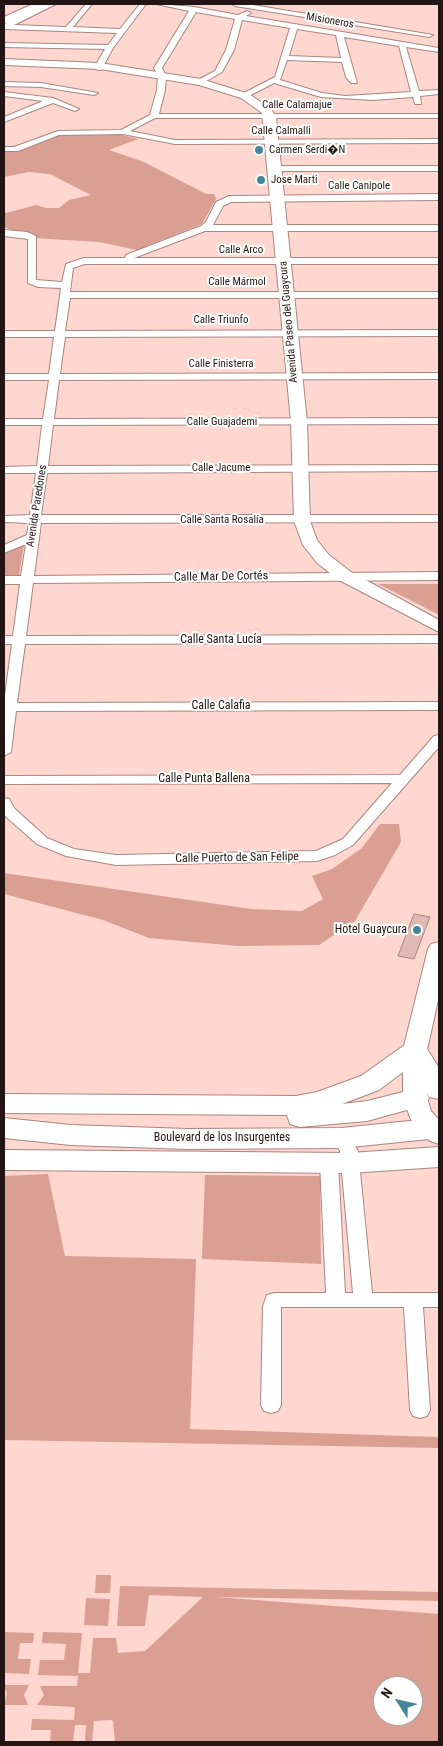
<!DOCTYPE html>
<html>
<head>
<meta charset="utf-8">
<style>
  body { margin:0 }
  #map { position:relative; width:443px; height:1746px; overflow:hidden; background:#ffd7cf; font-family:"Roboto Condensed",sans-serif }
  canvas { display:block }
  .frame { position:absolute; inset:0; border:5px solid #231513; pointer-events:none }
  .north { position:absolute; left:373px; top:1676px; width:50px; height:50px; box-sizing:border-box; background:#fff; border:1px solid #a7a1a1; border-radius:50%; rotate:305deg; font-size:14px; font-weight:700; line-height:20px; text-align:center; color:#231513 }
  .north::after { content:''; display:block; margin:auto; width:18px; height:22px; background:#458698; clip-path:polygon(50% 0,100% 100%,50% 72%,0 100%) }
</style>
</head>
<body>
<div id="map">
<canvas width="443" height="1746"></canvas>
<div class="frame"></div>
<div class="north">N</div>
</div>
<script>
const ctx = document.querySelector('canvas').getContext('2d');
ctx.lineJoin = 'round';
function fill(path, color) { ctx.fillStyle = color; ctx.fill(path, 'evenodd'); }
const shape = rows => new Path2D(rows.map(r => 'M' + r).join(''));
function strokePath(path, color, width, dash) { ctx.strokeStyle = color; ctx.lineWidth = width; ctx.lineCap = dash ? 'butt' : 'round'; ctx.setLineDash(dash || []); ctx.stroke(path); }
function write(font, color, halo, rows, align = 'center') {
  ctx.font = font + ' "Roboto Condensed",sans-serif'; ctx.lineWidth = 4; ctx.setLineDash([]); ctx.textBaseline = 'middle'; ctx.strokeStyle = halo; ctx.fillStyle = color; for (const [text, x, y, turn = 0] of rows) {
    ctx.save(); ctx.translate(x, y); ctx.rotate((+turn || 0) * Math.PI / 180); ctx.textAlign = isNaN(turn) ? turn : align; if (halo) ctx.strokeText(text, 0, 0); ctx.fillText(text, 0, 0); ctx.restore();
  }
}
fill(shape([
  [117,134,138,139,109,150,144,162,206,194,214,194,216,199,202,224,137,250,99,242,33,238,4,227,4,212,6,213,36,205,46,208,59,208,69,200,91,195,50,174,29,172,4,177,4,152,16,151,55,135],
  [24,544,19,576,4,577,4,553],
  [378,584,439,584,439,615,418,604],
  [380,824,399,824,401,842,355,921,319,945,238,946,149,938,103,920,4,894,4,873,251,909,302,911,323,899,312,876,332,869,362,848],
  [48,1174,65,1256,196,1259,190,1429,438,1437,439,1448,4,1440,4,1176],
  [205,1175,320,1176,321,1264,202,1259],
  [96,1575,111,1575,110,1593,95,1593],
  [120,1586,439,1592,439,1601,216,1597,439,1614,439,1742,115,1742,113,1721,111,1720,94,1721,92,1742,85,1742,86,1725,75,1725,73,1742,50,1742,51,1730,31,1730,32,1719,74,1720,75,1707,37,1705,44,1695,40,1686,77,1686,78,1676,38,1675,40,1660,64,1660,66,1644,42,1643,43,1632,82,1633,78,1673,90,1673,93,1638,116,1638,118,1653,145,1651,203,1597,149,1595,145,1626,117,1626],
  [383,1686,413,1686,413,1716,383,1716],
  [86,1598,110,1599,108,1626,84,1625],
  [4,1632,34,1633,33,1643,20,1643,18,1659,31,1659,29,1674,4,1673],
  [4,1685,29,1685,24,1695,28,1705,4,1705,7,1694]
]), '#da9e93');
const building = shape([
  [414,914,430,917,414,959,398,956,414,914]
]);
fill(building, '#e0b9b2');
strokePath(building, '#a9847e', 1);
const street = shape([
  [48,4,56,4,14,25,66,27,86,4,92,4,73,27,120,29,140,4,146,4,113,48,101,70,98,70,94,68,105,49,4,47,4,43,108,45,117,33,4,29,4,25,13,18,48,4],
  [156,4,194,7,238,15,247,11,251,13,246,16,439,48,439,52,406,47,419,91,439,90,439,94,420,96,421,104,415,104,413,97,373,100,321,97,274,83,245,98,241,96,242,94,275,77,290,28,242,20,234,50,222,72,201,84,197,82,198,80,215,71,226,50,235,19,196,12,162,68,166,76,165,90,159,114,439,114,439,118,155,118,130,131,175,140,439,139,439,143,175,144,123,134,59,135,18,151,4,151,4,147,14,147,58,131,121,130,150,115,157,90,158,76,154,68,189,11,156,4],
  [297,29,336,35,341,58,289,56,297,29],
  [344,37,399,46,411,92,345,96,322,93,280,80,287,60,342,62,346,77,351,83,357,83,344,37],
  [232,4,247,4,433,35,429,37,235,6,232,4],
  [4,82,41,83,98,93,94,95,41,87,4,86,4,82],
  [4,92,53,98,79,109,75,111,53,103,4,122,4,117,43,101,4,96,4,92],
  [275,166,439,166,439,171,272,171,272,167,275,166],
  [439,194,439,200,231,202,223,206,213,225,439,225,439,231,205,231,134,258,439,258,439,264,85,264,73,268,70,292,439,292,439,298,70,298,65,331,439,330,439,336,65,337,60,374,439,373,439,379,59,380,54,419,439,418,439,424,53,425,48,466,439,465,439,471,47,473,41,515,439,515,439,522,41,523,34,576,439,572,439,580,33,583,26,636,439,635,439,643,25,644,17,703,439,702,439,710,16,711,11,752,4,756,4,703,12,644,4,644,4,636,13,636,20,584,4,584,4,576,21,576,26,544,4,553,4,545,27,535,29,523,4,522,4,516,30,515,36,473,4,473,4,467,37,466,42,425,4,425,4,419,43,419,49,380,4,380,4,374,49,374,54,337,4,337,4,331,55,331,61,288,38,287,28,283,28,239,4,236,4,230,27,232,36,236,36,280,62,282,66,264,84,258,125,258,126,255,201,226,206,222,216,202,229,196,439,194],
  [439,735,439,747,353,845,335,855,317,861,116,865,66,856,37,844,4,815,4,798,9,799,14,808,47,838,74,849,116,855,316,851,343,839,392,783,4,784,4,776,400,775,434,736,439,735],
  [341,1132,347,1134,358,1151,372,1293,439,1293,439,1307,423,1307,430,1410,427,1416,420,1418,413,1416,410,1410,404,1307,281,1307,281,1405,278,1411,271,1413,264,1411,261,1405,263,1306,267,1295,274,1293,326,1293,320,1163,323,1158,329,1157,335,1158,338,1163,345,1293,353,1293,340,1151,332,1138,335,1134,341,1132]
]);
const secondary = shape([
  [4,59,100,63,201,79,249,94,271,109,276,117,307,422,310,521,317,540,329,555,351,572,439,620,439,632,339,580,317,563,303,545,294,521,291,422,262,113,241,98,199,85,100,69,4,65,4,59],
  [439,942,439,996,427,1050,427,1098,431,1111,439,1120,439,1144,430,1141,411,1120,403,1098,403,1050,428,949,431,944,439,942]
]);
const primary = shape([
  [33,4,48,4,4,24,4,17,33,4],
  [415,1041,424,1044,439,1068,439,1099,429,1097,411,1066,379,1090,342,1104,367,1101,415,1089,425,1091,429,1098,425,1105,367,1121,300,1127,290,1124,287,1115,4,1113,4,1094,296,1096,317,1092,361,1076,406,1044,415,1041],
  [4,1118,71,1125,188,1129,341,1128,439,1118,439,1138,341,1148,188,1149,71,1145,4,1138,4,1118],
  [439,1147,439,1167,350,1173,4,1170,4,1150,350,1153,439,1147]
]);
strokePath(street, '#aa857f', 2);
strokePath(secondary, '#aa857f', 2);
strokePath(primary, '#aa857f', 2);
fill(street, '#fff');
fill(secondary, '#fff');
fill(primary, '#fff');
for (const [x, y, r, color] of [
  [259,150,5,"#458698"],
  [261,180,5,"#458698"],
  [417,930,5,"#458698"]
]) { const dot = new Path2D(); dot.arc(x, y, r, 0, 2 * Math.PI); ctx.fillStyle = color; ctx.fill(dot); strokePath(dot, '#fff', 2); }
write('11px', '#231513', '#fff', [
  ["Misioneros",330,21,10],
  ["Calle Calamajue",297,105],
  ["Calle Calmalli",281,131],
  ["Calle Canipole",359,186],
  ["Calle Arco",241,250],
  ["Calle Mármol",237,282],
  ["Calle Triunfo",221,320],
  ["Avenida Paseo del Guaycura",289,322,-95],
  ["Calle Finisterra",221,364],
  ["Calle Guajademi",222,422],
  ["Calle Jacume",221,468],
  ["Avenida Paredones",37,506,-81],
  ["Calle Santa Rosalía",222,520]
]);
write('11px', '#231513', '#fff', [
  ["Carmen Serdi�N",269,150],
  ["Jose Marti",271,180]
], 'left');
write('12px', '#231513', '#fff', [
  ["Calle Mar De Cortés",221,577,-1],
  ["Calle Santa Lucía",221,640],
  ["Calle Calafia",221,706],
  ["Calle Punta Ballena",204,779],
  ["Calle Puerto de San Felipe",237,858,-1],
  ["Boulevard de los Insurgentes",222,1138]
]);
write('12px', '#231513', '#fff', [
  ["Hotel Guaycura",407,930]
], 'right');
</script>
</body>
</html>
